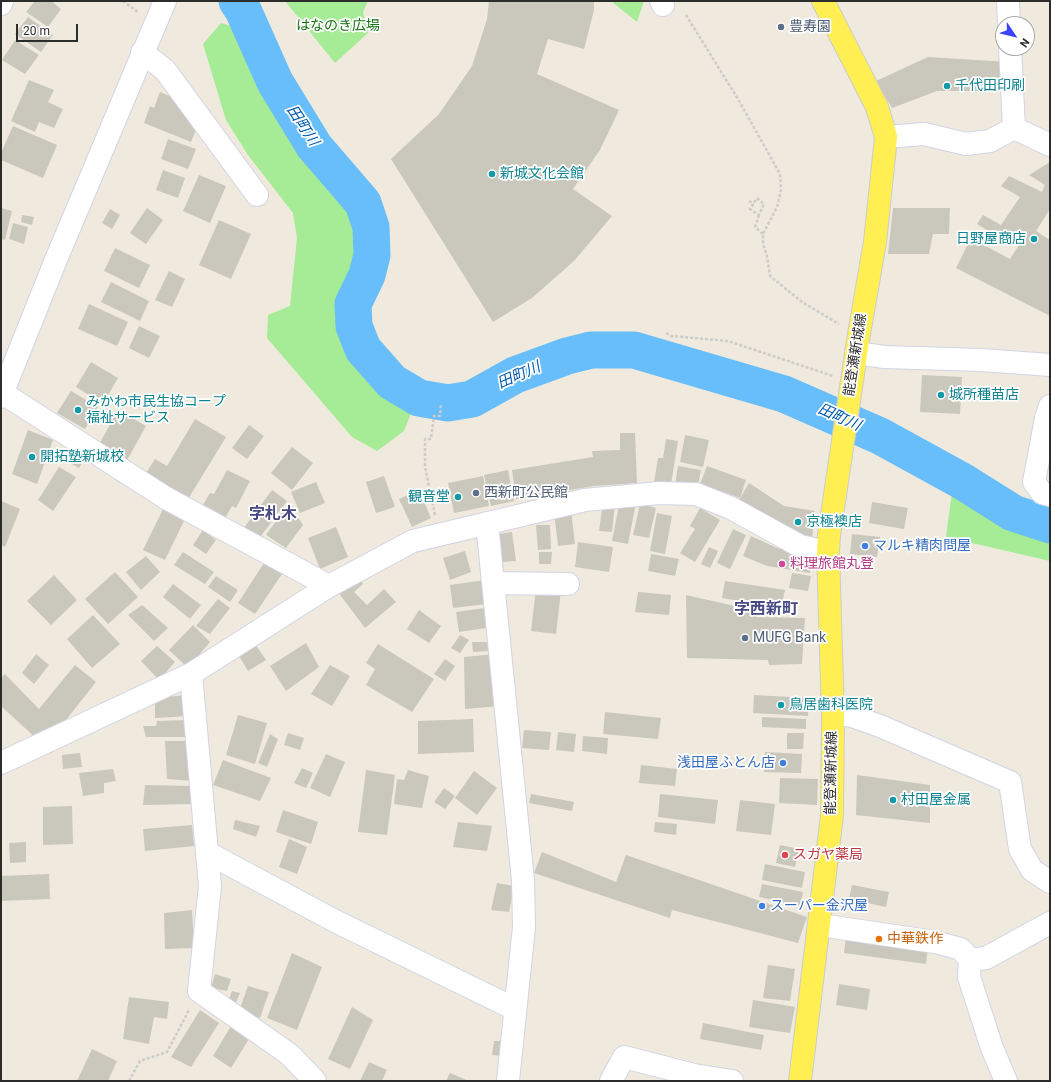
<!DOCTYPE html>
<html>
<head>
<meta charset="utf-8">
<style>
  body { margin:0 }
  #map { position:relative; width:1051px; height:1082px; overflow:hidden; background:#efeadd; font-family:Roboto,sans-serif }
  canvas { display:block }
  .frame { position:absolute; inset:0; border:2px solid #2c2c2c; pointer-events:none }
  .north { position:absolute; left:995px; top:16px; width:40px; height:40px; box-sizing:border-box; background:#fff; border:1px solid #ababab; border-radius:50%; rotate:125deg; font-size:11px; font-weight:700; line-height:16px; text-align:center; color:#2c2c2c }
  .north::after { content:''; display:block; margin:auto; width:14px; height:18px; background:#3b43ff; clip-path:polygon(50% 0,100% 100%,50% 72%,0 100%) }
  .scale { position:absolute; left:16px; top:24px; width:62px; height:18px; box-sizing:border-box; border:2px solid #2c2c2c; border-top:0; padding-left:5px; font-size:12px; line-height:14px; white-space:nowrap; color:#2c2c2c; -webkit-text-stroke:3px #fff; paint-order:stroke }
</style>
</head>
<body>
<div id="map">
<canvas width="1051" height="1082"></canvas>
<div class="frame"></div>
<div class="north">N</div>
<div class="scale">20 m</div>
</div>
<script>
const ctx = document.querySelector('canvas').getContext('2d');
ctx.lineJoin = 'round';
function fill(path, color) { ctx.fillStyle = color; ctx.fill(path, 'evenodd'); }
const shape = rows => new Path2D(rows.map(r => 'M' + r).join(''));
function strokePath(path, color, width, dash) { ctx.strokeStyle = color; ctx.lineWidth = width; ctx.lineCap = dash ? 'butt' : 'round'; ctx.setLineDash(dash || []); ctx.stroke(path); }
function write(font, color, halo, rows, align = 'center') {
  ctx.font = font + ' Roboto,"Noto Sans JP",sans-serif'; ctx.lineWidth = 3.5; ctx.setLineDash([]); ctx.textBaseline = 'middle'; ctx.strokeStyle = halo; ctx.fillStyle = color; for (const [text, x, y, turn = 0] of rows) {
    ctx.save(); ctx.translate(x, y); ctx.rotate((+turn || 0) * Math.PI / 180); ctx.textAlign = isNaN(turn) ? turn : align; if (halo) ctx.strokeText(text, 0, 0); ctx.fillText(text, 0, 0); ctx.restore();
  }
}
fill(shape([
  [285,1,368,1,363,12,368,33,335,63],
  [611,1,644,1,637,22],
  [221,23,244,30,280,84,320,157,360,204,367,244,352,294,349,329,364,359,385,392,412,411,404,431,377,451,352,437,267,338,268,315,290,306,297,238,293,213,248,155,226,120,203,44],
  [952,492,1024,529,1050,534,1050,561,946,537]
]), '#a6eb95');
strokePath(shape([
  [237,1,243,10,275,82,314,146,363,203,371,227,372,255,367,275,353,304,354,326,363,349,392,382,419,398,448,403,472,399,515,375,567,356,591,350,634,350,784,394,880,436,962,481,1013,513,1050,525]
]), '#67befb', 37);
fill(shape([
  [35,1,51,1,61,9,48,27,26,12],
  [489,1,594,1,594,10,584,49,548,39,537,74,619,110,600,150,573,189,612,216,574,261,532,298,493,322,391,159,439,114,472,66,487,19],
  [28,17,53,35,41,52,15,34],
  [15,40,39,55,25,74,2,60],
  [928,57,1009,62,1016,91,937,91,892,108,876,81],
  [29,80,54,90,48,102,63,109,54,128,39,122,35,132,11,121],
  [160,92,182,101,198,125,191,142,144,123,150,106,154,108],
  [13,126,57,145,43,178,1,160,1,153],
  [168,139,196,149,188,169,161,159],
  [1050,162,1050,209,1036,231,1050,240,1050,316,956,268,971,238,1010,259,1022,240,1009,232,1005,241,977,224,983,215,1001,225,1020,197,1001,186,1009,176,1042,192,1045,185,1029,175],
  [163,170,185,178,178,198,156,190],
  [199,175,226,186,210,223,183,211],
  [1,208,12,211,5,240,1,239],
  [147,208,163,220,146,244,130,233],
  [893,208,950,208,949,234,933,234,929,254,888,254],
  [110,209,120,215,112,229,102,223],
  [22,215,34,217,32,225,21,222],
  [219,220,251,234,231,279,199,265],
  [13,223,28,227,24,244,9,239],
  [115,248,150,265,139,288,104,271],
  [169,271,185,279,172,307,155,300],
  [111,282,149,301,140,321,101,302],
  [89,304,128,322,117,346,78,329],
  [139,326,160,336,149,358,129,348],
  [91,362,118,378,103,404,76,387],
  [922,375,962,377,960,414,920,412],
  [71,391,98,407,85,429,57,413],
  [118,410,146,426,125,464,97,448],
  [195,419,226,437,185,504,143,478,155,459,167,466],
  [249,425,264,436,247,459,232,448],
  [28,430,53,440,37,484,12,474],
  [620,433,635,433,637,483,594,486,516,499,512,470,593,457,592,451,620,450],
  [685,435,709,440,703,467,680,462],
  [666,439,678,441,671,484,654,482,658,458,663,458],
  [292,447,313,463,292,490,271,473],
  [76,454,84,460,79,468,70,463],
  [678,466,701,470,697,490,675,485],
  [707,466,746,480,740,498,721,491,719,497,698,489],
  [59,467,76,477,53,511,38,500],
  [227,470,250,481,236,508,232,506,223,522,200,510,210,493,214,494],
  [508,470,514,501,491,506,484,475],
  [384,476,395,507,376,513,366,482],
  [483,476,489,506,454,513,448,483],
  [316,482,325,503,300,513,291,492],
  [749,483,784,506,815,511,812,539,753,518,758,510,739,500],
  [272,490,287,501,258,540,243,529],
  [419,490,431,518,412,527,399,499],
  [620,500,636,503,628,544,612,541],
  [1,501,20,509,5,547,1,545],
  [603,502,615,504,612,532,599,531],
  [872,502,908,508,904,529,869,523],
  [289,503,303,525,286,548,266,535],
  [640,504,656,508,649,538,633,535],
  [164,507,185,519,165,560,143,550],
  [700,508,720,520,695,562,680,553,695,529,690,526],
  [571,510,575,544,558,546,554,512],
  [657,513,672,516,665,554,650,551],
  [536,525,550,525,551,549,538,550],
  [336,527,348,557,320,569,308,538],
  [733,529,746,535,730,569,717,563],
  [203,530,216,540,206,554,193,545],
  [512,532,516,561,502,562,499,534],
  [852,534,880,537,877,557,850,554],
  [751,536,777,548,812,554,810,573,767,566,743,556],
  [578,542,613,547,609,572,575,567],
  [709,547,718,551,710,568,701,564],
  [465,551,471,572,450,580,443,558],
  [183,552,214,572,205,584,174,565],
  [539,552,552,552,551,564,539,564],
  [651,554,679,559,675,576,648,571],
  [146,556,160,572,141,590,126,572],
  [264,563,282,574,255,614,238,603],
  [115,572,138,597,108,624,85,599],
  [792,573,811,576,808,591,789,588],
  [54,575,77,600,51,625,27,601],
  [216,576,238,590,230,602,208,587],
  [358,577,363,584,354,592,367,605,384,589,396,602,365,628,335,588],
  [485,580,487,604,453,608,450,585],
  [725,581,785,590,781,608,722,598],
  [173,584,201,605,190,619,163,597],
  [536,589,561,591,556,634,531,631],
  [638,592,671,595,669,615,635,612],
  [686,595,757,611,756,617,805,618,802,664,769,665,768,660,687,658],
  [218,599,230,608,210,634,196,626],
  [142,605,168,628,154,641,128,615],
  [484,608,486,628,459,632,456,612],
  [419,610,441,626,429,643,407,629],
  [93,615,120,644,92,668,67,639],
  [193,625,210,642,188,668,169,650],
  [460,635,469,640,460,653,451,648],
  [253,641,266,660,248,671,236,651],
  [472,642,490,642,490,651,473,652],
  [306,643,319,667,286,691,270,666],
  [378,644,434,679,412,712,366,685,375,669,366,663],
  [157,646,175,662,159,680,141,661],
  [36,654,49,665,34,684,22,673],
  [496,654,500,706,465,709,464,657],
  [445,659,455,666,445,681,434,674],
  [75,665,96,682,58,730,38,740,1,706,1,678,5,674,39,709],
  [330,665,350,676,332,706,311,694],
  [187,695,190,716,155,718,155,698],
  [754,695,809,698,808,716,753,713],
  [605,712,661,718,658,739,603,734],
  [238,715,267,723,255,764,226,755],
  [762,717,806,719,806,729,762,727],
  [473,719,474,752,418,754,418,721],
  [189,720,188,737,146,737,143,726,156,726,157,721],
  [524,730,551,732,549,750,522,748],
  [558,732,576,734,574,752,556,750],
  [288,733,304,738,300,750,284,745],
  [787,733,804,733,803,749,787,749],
  [270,734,278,739,267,767,258,763],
  [583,736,608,738,607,754,582,751],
  [165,741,191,741,194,781,167,779],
  [765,752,802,754,801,773,764,772],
  [80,753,82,767,63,769,62,755],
  [326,754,345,762,330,797,310,788],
  [223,760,271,778,260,801,213,785],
  [641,765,677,769,675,786,639,783],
  [302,768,313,773,306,788,294,783],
  [113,769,116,781,104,783,104,793,83,796,79,773],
  [366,770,395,775,387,835,358,832],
  [408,770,429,776,422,808,394,804,397,779,404,780],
  [474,771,497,788,477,815,455,798],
  [857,775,930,785,930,823,856,815],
  [780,778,818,779,817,805,779,803],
  [145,785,194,786,195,804,143,805],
  [444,788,455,796,445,809,434,802],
  [531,794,574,802,572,811,529,803],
  [660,794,718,800,715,824,658,817],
  [740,800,775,804,771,835,736,831],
  [72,806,73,844,43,845,43,807],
  [283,810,318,822,311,844,276,832],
  [235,820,260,826,256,837,233,829],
  [458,822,492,826,487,851,453,847],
  [655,822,677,824,676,835,654,832],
  [192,825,194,846,145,851,143,829],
  [289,839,307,847,297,874,279,867],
  [26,842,26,862,10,863,9,843],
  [780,845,799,849,795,867,776,863],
  [542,852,616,882,626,855,807,917,798,943,672,910,670,918,534,873],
  [765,864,805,872,802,888,762,880],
  [49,874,50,899,1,901,1,876],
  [497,883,514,886,509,912,491,910],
  [762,884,803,892,800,906,759,897],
  [852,885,889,892,886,907,849,899],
  [192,910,194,948,165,949,164,913],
  [846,936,928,946,926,964,844,953],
  [292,953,322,967,297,1030,267,1018],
  [768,965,795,969,790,1001,763,998],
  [215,974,231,979,227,991,211,988],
  [839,984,870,989,867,1010,836,1005],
  [248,986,269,992,260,1018,239,1011],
  [232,991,240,993,234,1007,227,1004],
  [129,997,169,1002,167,1019,154,1017,149,1044,123,1039],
  [753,1000,795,1007,790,1033,749,1027],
  [352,1007,373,1020,350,1069,328,1059],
  [200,1010,219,1023,191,1067,171,1057],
  [703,1023,764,1035,761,1050,700,1039],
  [231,1026,249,1039,231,1068,213,1056],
  [494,1041,503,1041,502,1056,492,1055],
  [92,1049,117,1061,108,1081,77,1081],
  [369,1062,387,1070,382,1081,360,1081],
  [450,1073,469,1081,446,1081]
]), '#cac8bc');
const minor = shape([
  [661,1,663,5],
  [1008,1,1009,24],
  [1,4,2,1],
  [1010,48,1014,128],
  [142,52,165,70,257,195],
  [886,137,924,134,966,144,990,141,1014,128,1050,145],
  [856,353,885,357,981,360,1050,365],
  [1,392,166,498,329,586,413,541,585,500,659,493,696,494,731,508,800,546,828,552],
  [1,397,55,262,165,1],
  [1050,406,1046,418,1034,482,1042,493,1050,495],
  [487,523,523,880,524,927,508,1081],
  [494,583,568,584],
  [191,674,210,886,199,991,289,1054,315,1081],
  [833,716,849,715,880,726,1010,782,1020,849,1032,870,1050,882],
  [1,763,191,674,329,586],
  [208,853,335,921,515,1009],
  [820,925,935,942,961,949,970,960],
  [611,1081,624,1057,694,1075,732,1081],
  [1006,1081,992,1048,969,977,970,960,986,958,1050,923]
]);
const major = shape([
  [800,1081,832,815,833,716,828,552,829,535,859,334,875,242,886,137,877,107,823,1]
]);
strokePath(minor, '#d2d3e6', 24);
strokePath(major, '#ccc', 24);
strokePath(shape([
  [123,1,138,12],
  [686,15,738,99,780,174,781,190,777,207,763,234,763,244,767,256,770,276,802,302,839,324],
  [757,198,764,204,759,215,750,209,757,198],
  [749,201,754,204],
  [759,215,755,227,763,234],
  [666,333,671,336,728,341,833,376],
  [435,515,425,467,425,439,431,439,434,416,440,416,441,404],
  [129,1081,140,1061,167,1052,189,1010]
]), '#ccc', 2.5, [3, 2]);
strokePath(minor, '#fff', 22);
strokePath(major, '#ffef53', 22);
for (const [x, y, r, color] of [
  [781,27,4,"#5c6f8a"],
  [947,86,4,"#0f9aa8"],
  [492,174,4,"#0f9aa8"],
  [1034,239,4,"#0f9aa8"],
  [941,395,4,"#0f9aa8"],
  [78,410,4,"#0f9aa8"],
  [32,457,4,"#0f9aa8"],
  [476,493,4,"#5c6f8a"],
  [458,497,4,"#0f9aa8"],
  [798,522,4,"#0f9aa8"],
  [865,546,4,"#3f7fe0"],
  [782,564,4,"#d1479c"],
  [745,638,4,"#5c6f8a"],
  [781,705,4,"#0f9aa8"],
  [783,763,4,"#3f7fe0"],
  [893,800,4,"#0f9aa8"],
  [785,855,4,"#e0444e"],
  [762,906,4,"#3f7fe0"],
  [879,939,4,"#e8710a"]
]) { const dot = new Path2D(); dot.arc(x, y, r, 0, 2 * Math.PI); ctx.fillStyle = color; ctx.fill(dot); strokePath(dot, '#fff', 1.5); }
write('14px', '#197213', '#fff', [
  ["はなのき広場",338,26]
]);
write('14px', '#4e5e75', '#fff', [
  ["豊寿園",789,27],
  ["西新町公民館",484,493],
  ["MUFG Bank",753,638]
], 'left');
write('14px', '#0d838f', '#fff', [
  ["千代田印刷",955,86],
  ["新城文化会館",500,174],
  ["日野屋商店",1026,239,"right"],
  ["城所種苗店",949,395],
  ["みかわ市民生協コープ",86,402],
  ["福祉サービス",86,418],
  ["開拓塾新城校",40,457],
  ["観音堂",450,497,"right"],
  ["京極襖店",806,522],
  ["鳥居歯科医院",789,705],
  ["村田屋金属",901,800]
], 'left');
write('14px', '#2c2c2c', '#fff', [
  ["能登瀬新城線",856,355,-81],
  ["能登瀬新城線",832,773,-89]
]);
write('14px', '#366cbe', '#fff', [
  ["マルキ精肉問屋",873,546],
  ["浅田屋ふとん店",775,763,"right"],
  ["スーパー金沢屋",770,906]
], 'left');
write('14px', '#b23c85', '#fff', [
  ["料理旅館丸登",790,564]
], 'left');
write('14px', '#be3a42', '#fff', [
  ["スガヤ薬局",793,855]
], 'left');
write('14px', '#c56008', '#fff', [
  ["中華鉄作",887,939]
], 'left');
write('italic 15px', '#0059ad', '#fff', [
  ["田町川",302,126,57],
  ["田町川",519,376,-24],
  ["田町川",839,418,24]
]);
write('bold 16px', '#474982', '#fff', [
  ["字札木",273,515],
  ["字西新町",766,610]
]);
</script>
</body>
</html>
